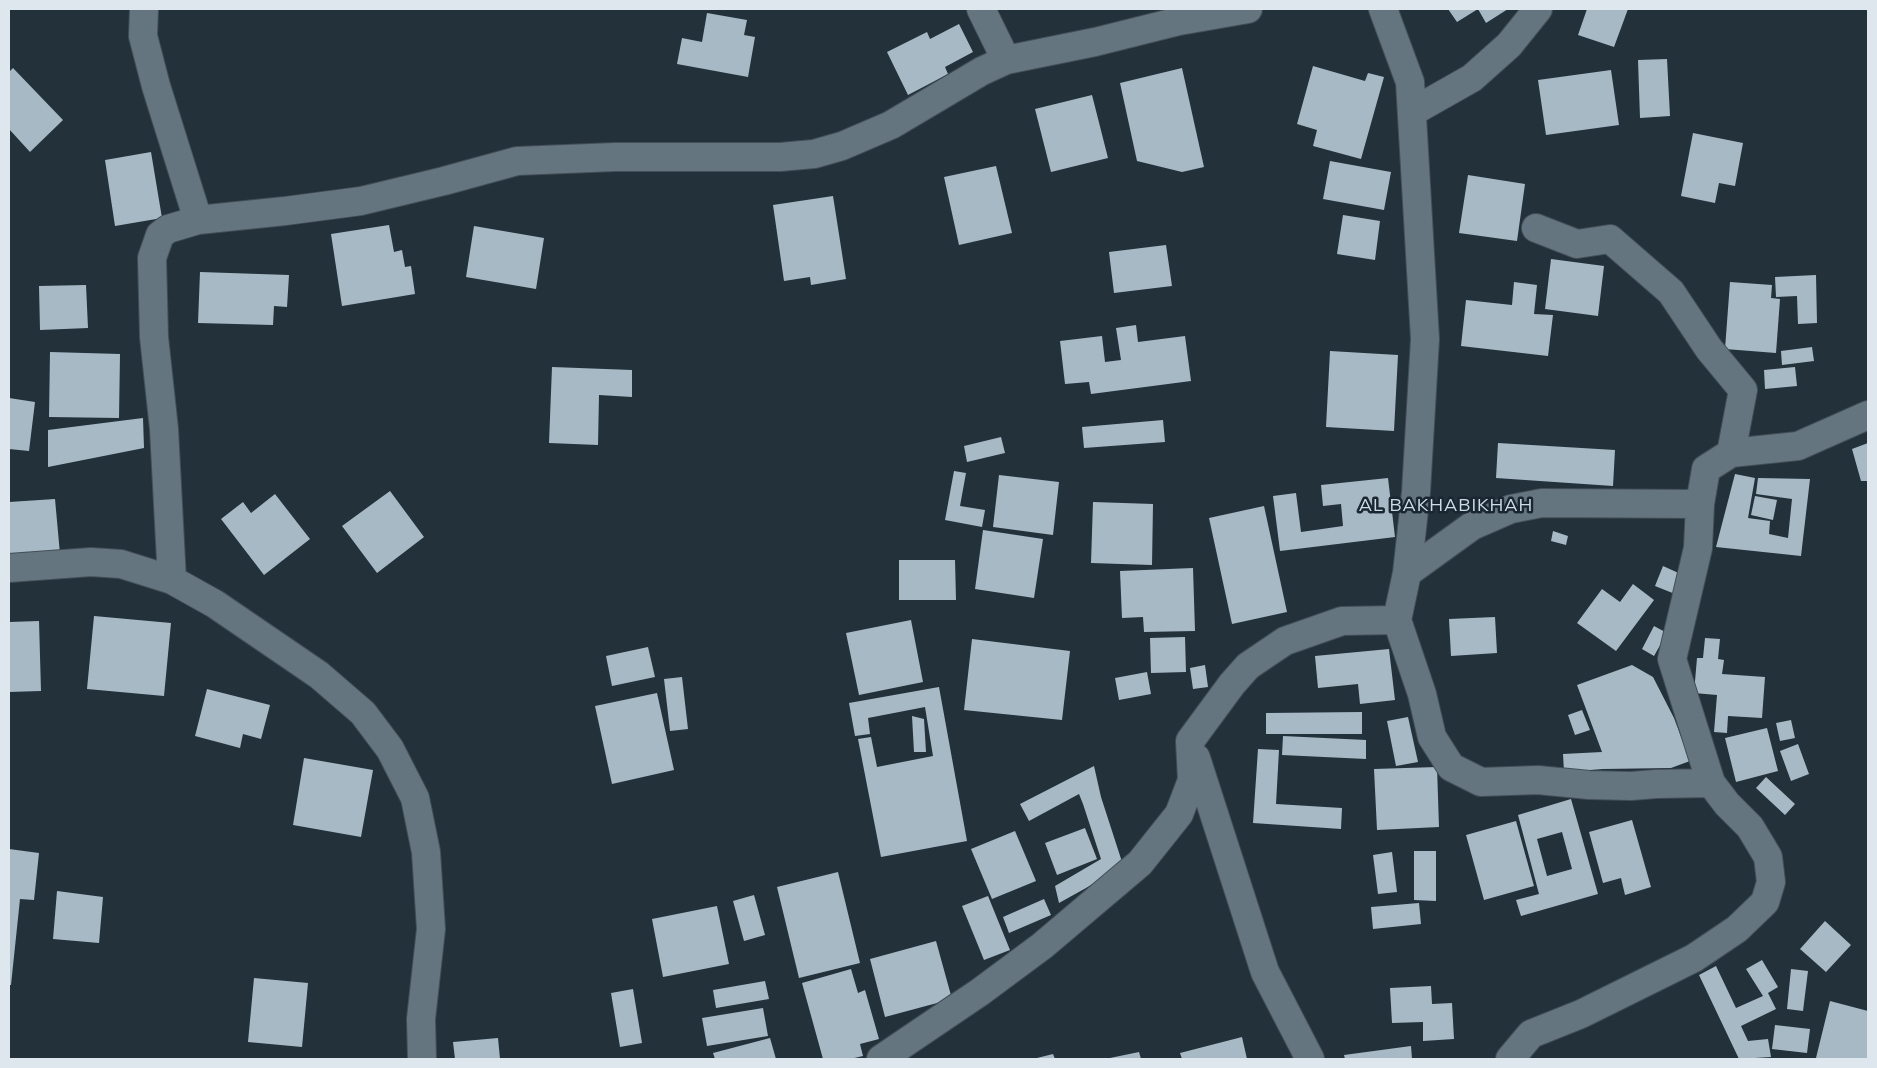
<!DOCTYPE html>
<html>
<head>
<meta charset="utf-8">
<style>
  body { margin:0 }
  #map { position:relative; width:1877px; height:1068px; overflow:hidden; background:#23313b; font-family:Mulish,sans-serif }
  canvas { display:block }
  .frame { position:absolute; inset:0; border:10px solid #dee7ed; pointer-events:none }
</style>
</head>
<body>
<div id="map">
<canvas width="1877" height="1068"></canvas>
<div class="frame"></div>
</div>
<script>
const ctx = document.querySelector('canvas').getContext('2d');
ctx.lineJoin = 'round';
function fill(path, color) { ctx.fillStyle = color; ctx.fill(path, 'evenodd'); }
const shape = rows => new Path2D(rows.map(r => 'M' + r).join(''));
function strokePath(path, color, width, dash) { ctx.strokeStyle = color; ctx.lineWidth = width; ctx.lineCap = dash ? 'butt' : 'round'; ctx.setLineDash(dash || []); ctx.stroke(path); }
function write(font, color, halo, rows, align = 'center') {
  ctx.font = font + ' Mulish,sans-serif'; ctx.lineWidth = 5; ctx.setLineDash([]); ctx.textBaseline = 'middle'; ctx.strokeStyle = halo; ctx.fillStyle = color; for (const [text, x, y, turn = 0] of rows) {
    ctx.save(); ctx.translate(x, y); ctx.rotate((+turn || 0) * Math.PI / 180); ctx.textAlign = isNaN(turn) ? turn : align; if (halo) ctx.strokeText(text, 0, 0); ctx.fillText(text, 0, 0); ctx.restore();
  }
}
fill(shape([
  [1448,9,1508,9,1486,23,1478,9,1457,22],
  [1587,9,1628,9,1614,47,1578,35],
  [707,13,747,20,744,35,755,37,748,77,677,64,682,38,702,42],
  [959,24,973,52,945,67,948,74,908,95,887,52,927,32,930,39],
  [1667,59,1670,116,1640,118,1638,60],
  [1313,66,1365,81,1368,73,1384,77,1361,159,1313,146,1317,130,1297,124],
  [13,68,63,120,30,152,9,129,9,72],
  [1182,68,1204,167,1182,172,1137,161,1120,83],
  [1611,70,1619,125,1546,135,1538,80],
  [1092,95,1108,158,1051,172,1035,109],
  [1693,133,1743,143,1735,186,1719,183,1715,203,1681,196],
  [151,152,162,218,115,226,105,160],
  [1330,161,1391,172,1384,210,1323,199],
  [996,166,1012,233,959,245,944,177],
  [1468,175,1525,184,1517,241,1459,233],
  [833,196,846,279,811,285,810,277,784,281,773,205],
  [1343,215,1380,221,1375,260,1337,254],
  [389,225,394,252,402,250,405,267,411,266,415,294,342,306,331,234],
  [474,226,544,238,536,289,466,277],
  [1166,245,1172,286,1114,293,1109,252],
  [1551,259,1604,266,1598,316,1545,309],
  [200,272,289,275,287,307,274,306,273,325,198,323],
  [1816,275,1817,323,1798,324,1797,296,1776,297,1775,277],
  [1514,282,1537,285,1534,314,1553,315,1548,356,1461,346,1466,300,1512,305],
  [1730,282,1772,285,1771,298,1780,299,1776,353,1725,349],
  [86,285,88,328,40,330,39,286],
  [1136,325,1138,342,1185,336,1191,381,1091,394,1089,382,1065,384,1060,341,1102,336,1105,362,1121,360,1116,328],
  [1812,347,1814,361,1782,365,1781,351],
  [1330,351,1398,355,1394,431,1326,427],
  [50,352,120,354,119,418,49,417],
  [552,367,632,370,632,397,599,395,598,445,549,443],
  [1795,367,1797,386,1765,389,1764,370],
  [9,398,35,402,29,451,9,449],
  [143,418,144,448,48,467,48,430],
  [1163,420,1165,442,1084,448,1082,427],
  [1001,437,1005,453,967,462,964,446],
  [1498,443,1615,450,1613,486,1496,478],
  [1868,443,1868,481,1861,481,1852,449],
  [954,471,966,473,960,506,985,510,982,527,945,520],
  [1735,474,1755,478,1748,518,1770,521,1769,534,1788,538,1792,499,1756,494,1758,478,1810,479,1801,556,1716,547],
  [999,475,1059,482,1053,535,993,527],
  [1388,478,1395,537,1280,551,1273,496,1296,493,1301,532,1343,526,1341,504,1323,506,1321,485],
  [390,491,424,537,377,573,342,526],
  [275,494,310,539,264,575,221,519,243,502,251,513],
  [1755,496,1777,500,1773,520,1751,515],
  [55,499,60,554,9,557,9,502],
  [1093,502,1153,504,1152,565,1091,563],
  [1264,506,1287,612,1232,624,1209,518],
  [983,530,1043,539,1034,598,975,589],
  [1553,531,1568,536,1566,545,1551,541],
  [899,560,955,560,956,600,899,600],
  [1663,566,1683,575,1675,594,1655,586],
  [1193,568,1195,631,1144,632,1143,617,1122,618,1120,571],
  [1633,584,1654,600,1616,651,1577,623,1602,589,1620,602],
  [94,616,171,623,164,696,87,689],
  [1495,617,1497,653,1451,656,1449,619],
  [911,620,923,682,859,695,846,633],
  [39,621,41,691,9,692,9,622],
  [1654,626,1667,633,1654,656,1642,649],
  [1185,637,1186,672,1151,673,1150,638],
  [1705,638,1720,639,1718,659,1724,660,1722,674,1765,677,1762,718,1728,716,1727,733,1714,732,1717,695,1694,693,1697,658,1703,658],
  [972,639,1070,651,1062,720,964,710],
  [648,647,655,677,612,686,606,656],
  [1389,649,1395,700,1360,704,1358,684,1318,688,1315,656],
  [1205,665,1208,687,1193,689,1190,668],
  [1632,665,1653,677,1674,718,1690,761,1671,768,1603,769,1564,772,1563,754,1602,752,1577,685],
  [1147,672,1151,694,1119,700,1115,678],
  [682,677,688,729,670,731,664,679],
  [939,687,967,841,881,857,858,739,871,737,877,767,933,756,925,707,868,718,870,734,855,736,849,703],
  [207,689,270,705,261,739,243,734,240,748,195,736],
  [657,693,674,770,612,784,595,706],
  [1582,710,1590,730,1575,735,1568,715],
  [1362,712,1362,734,1266,734,1266,713],
  [912,716,924,719,926,752,914,752],
  [1408,717,1418,762,1396,766,1387,721],
  [1791,720,1795,738,1780,741,1776,723],
  [1767,728,1778,771,1736,782,1725,738],
  [1283,736,1366,740,1366,759,1282,755],
  [1798,744,1809,774,1791,781,1780,751],
  [1258,749,1279,750,1276,804,1342,808,1341,829,1253,823],
  [304,758,373,770,361,837,293,825],
  [1094,766,1101,797,1123,865,1086,888,1059,903,1055,886,1101,859,1083,804,1079,794,1029,821,1020,804],
  [1437,767,1439,827,1377,830,1374,769],
  [1766,777,1795,804,1785,815,1756,788],
  [1571,799,1598,894,1521,916,1516,900,1539,894,1518,815],
  [1562,832,1572,869,1547,876,1537,839],
  [1632,820,1651,887,1625,895,1621,878,1603,883,1589,832],
  [1516,821,1534,886,1484,900,1466,835],
  [1085,828,1097,859,1057,875,1045,843],
  [1015,831,1036,881,992,899,971,849],
  [9,849,39,853,34,900,20,899,11,985,9,985],
  [1414,851,1436,851,1436,901,1414,900],
  [1392,852,1397,892,1378,894,1373,855],
  [838,872,860,963,799,978,777,887],
  [57,891,103,897,99,943,53,939],
  [754,895,765,935,744,941,733,901],
  [988,896,1010,950,984,960,962,906],
  [1044,899,1051,915,1009,933,1003,917],
  [1419,903,1421,924,1373,929,1371,907],
  [717,906,729,964,663,977,652,919],
  [1825,921,1851,945,1826,972,1800,949],
  [936,941,952,999,885,1017,870,959],
  [1762,960,1778,987,1768,993,1776,1009,1741,1026,1748,1041,1768,1039,1771,1057,1739,1059,1699,975,1716,966,1736,1008,1763,996,1746,969],
  [851,969,858,993,865,990,879,1039,860,1044,863,1056,850,1059,823,1059,802,983],
  [1791,969,1808,971,1803,1011,1787,1009],
  [254,978,308,983,302,1047,248,1042],
  [765,981,769,999,716,1008,713,990],
  [1431,986,1432,1004,1452,1003,1454,1039,1423,1041,1423,1022,1392,1023,1390,988],
  [633,989,642,1043,620,1047,611,993],
  [1830,1001,1868,1011,1868,1059,1816,1058],
  [763,1008,768,1036,707,1046,702,1018],
  [1775,1025,1810,1029,1807,1053,1772,1049],
  [1242,1037,1247,1059,1182,1059,1180,1053],
  [498,1038,500,1059,455,1059,453,1042],
  [770,1038,776,1059,715,1059,713,1053],
  [1411,1046,1412,1059,1345,1059,1344,1055],
  [1139,1052,1141,1059,1110,1059,1110,1058],
  [1053,1054,1055,1059,1033,1059]
]), '#a8b9c6');
const minor = shape([
  [144,9,143,36,156,86,198,220],
  [981,9,1006,60],
  [1383,9,1410,82,1425,339,1416,492,1407,573,1397,620,1422,694,1432,737,1451,767,1481,782,1538,780,1589,785,1631,786,1656,784,1711,783],
  [1412,112,1472,78,1509,45,1538,9],
  [1536,228,1577,244,1610,239,1671,292,1709,349,1743,390,1731,453],
  [9,568,91,562,121,564,172,580,215,604,319,675,363,713,390,749,415,798,426,852,431,929,421,1019,422,1059],
  [1407,573,1472,526,1511,509,1542,503,1700,504],
  [172,580,164,429,154,337,152,258,160,235,168,229,198,220,285,211,361,201,444,181,517,161,615,157,780,157,814,154,842,146,891,125,982,71,1006,60,1095,42,1179,21,1248,9],
  [1196,758,1265,972,1310,1059],
  [881,1059,980,992,1042,946,1140,863,1179,814,1192,780,1190,741,1232,684,1248,666,1285,641,1342,621,1397,620],
  [1510,1059,1531,1034,1581,1014,1694,958,1737,929,1765,902,1771,882,1768,857,1750,827,1727,804,1711,783,1672,659,1698,548,1700,504,1706,469,1731,453,1798,446,1868,415]
]);
strokePath(minor, '#434f57', 30);
strokePath(minor, '#657580', 28);
ctx.letterSpacing = '1px';
write('18px', '#cadce8', '#1a2731', [
  ["AL BAKHABIKHAH",1446,506]
]);
ctx.letterSpacing = '0px';
</script>
</body>
</html>
